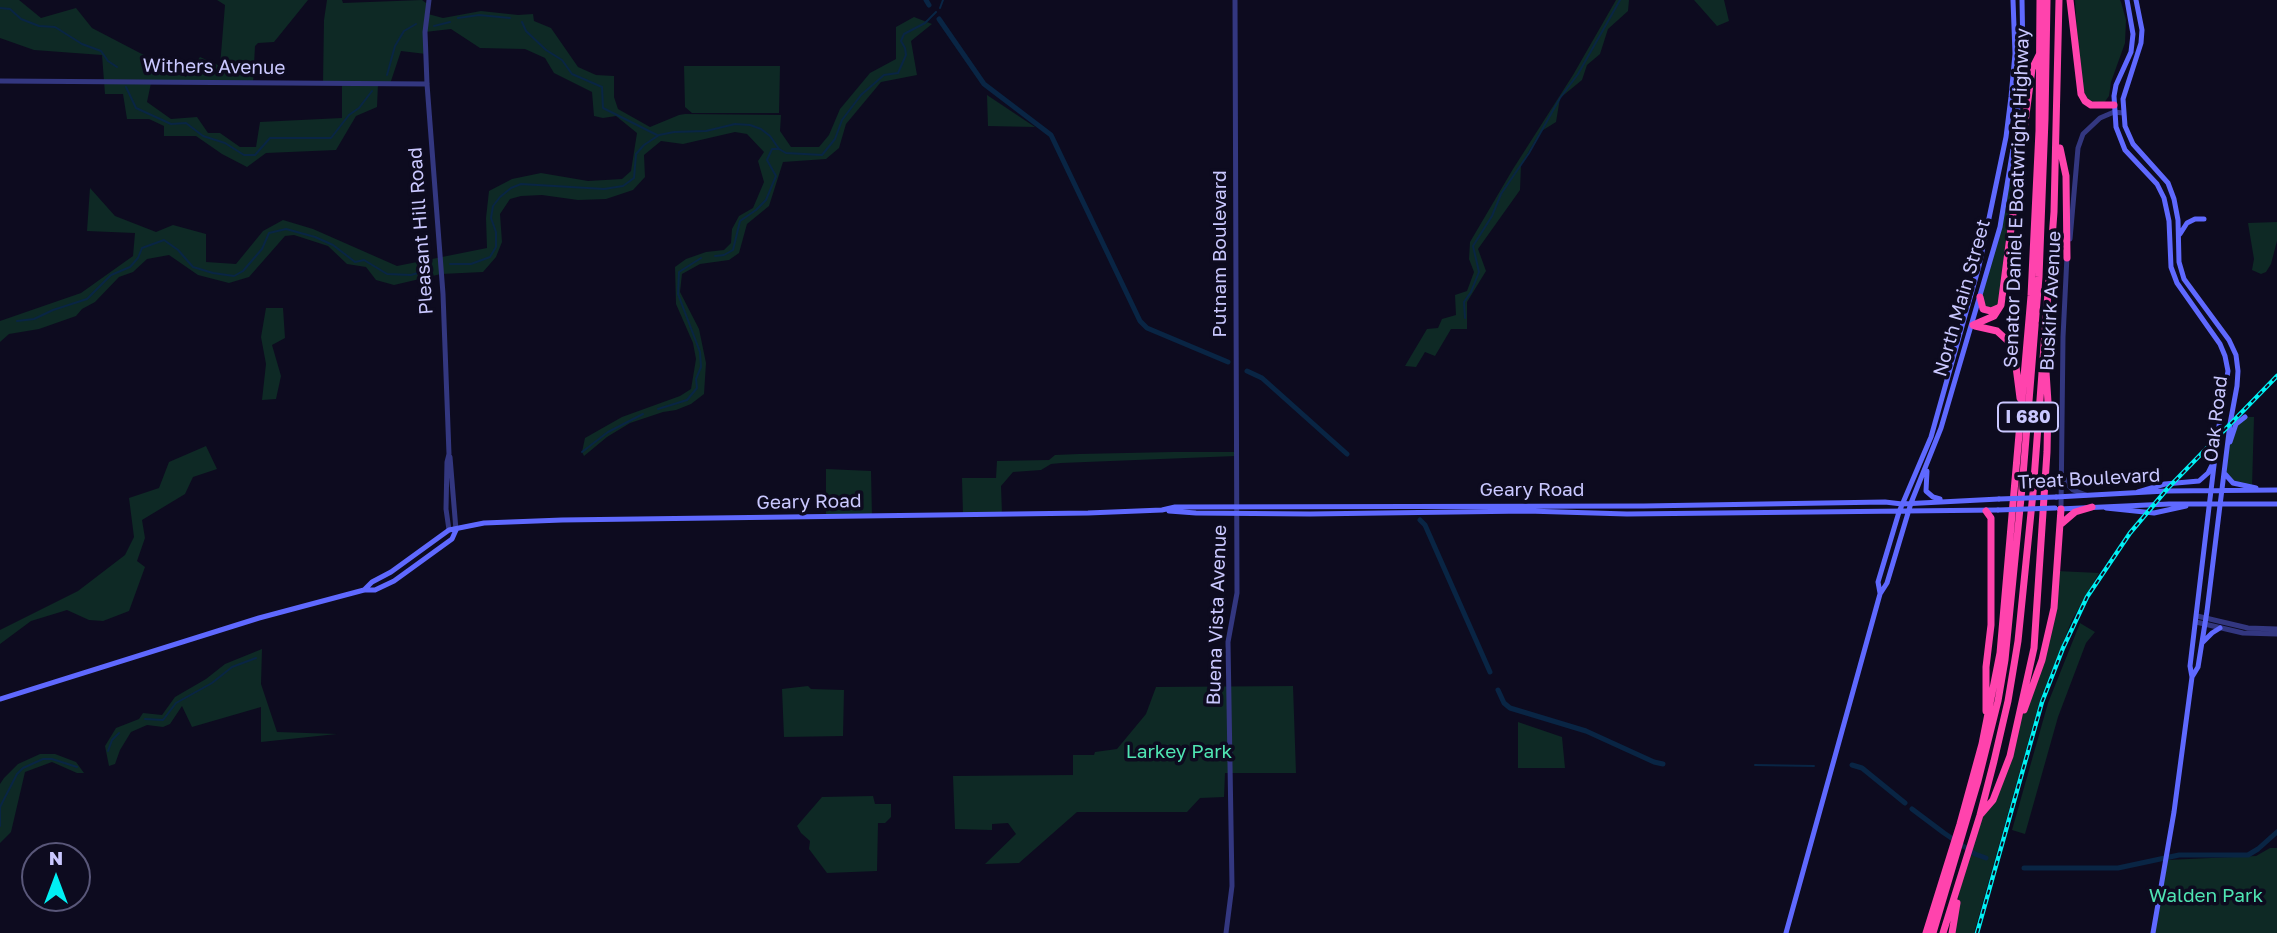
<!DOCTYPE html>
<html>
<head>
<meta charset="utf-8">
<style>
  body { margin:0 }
  #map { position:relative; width:2277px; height:933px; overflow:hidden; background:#0d0b1f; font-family:"Golos Text",sans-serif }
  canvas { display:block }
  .north { position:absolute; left:21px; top:842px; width:70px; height:70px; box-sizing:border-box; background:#0d0b1f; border:2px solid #595779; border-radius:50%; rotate:0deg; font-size:19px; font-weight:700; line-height:28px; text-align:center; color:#cac8ff }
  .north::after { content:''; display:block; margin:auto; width:24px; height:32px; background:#00f0f3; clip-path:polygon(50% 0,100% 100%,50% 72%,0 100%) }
</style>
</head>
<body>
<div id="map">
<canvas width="2277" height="933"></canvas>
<div class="north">N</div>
</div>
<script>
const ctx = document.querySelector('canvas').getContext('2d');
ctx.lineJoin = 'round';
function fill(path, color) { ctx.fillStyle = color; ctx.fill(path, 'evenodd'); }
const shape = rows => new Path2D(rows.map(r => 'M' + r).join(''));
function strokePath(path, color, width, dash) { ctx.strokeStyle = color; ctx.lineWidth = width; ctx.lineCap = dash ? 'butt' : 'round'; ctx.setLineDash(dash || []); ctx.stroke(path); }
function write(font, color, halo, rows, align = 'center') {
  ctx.font = font + ' "Golos Text",sans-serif'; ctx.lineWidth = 7; ctx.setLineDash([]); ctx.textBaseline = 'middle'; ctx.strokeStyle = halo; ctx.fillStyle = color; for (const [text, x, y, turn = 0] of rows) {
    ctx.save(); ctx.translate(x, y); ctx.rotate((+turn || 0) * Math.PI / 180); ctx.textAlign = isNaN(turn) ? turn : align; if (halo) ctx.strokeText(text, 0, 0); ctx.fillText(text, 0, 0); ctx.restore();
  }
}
fill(shape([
  [0,0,19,0,41,18,76,8,92,28,186,77,200,57,220,66,225,5,217,0,308,0,274,42,258,43,255,46,253,84,151,83,147,102,171,119,197,117,208,133,220,133,240,147,256,147,260,122,342,118,342,84,323,84,324,20,327,0,342,0,343,3,422,0,430,6,428,14,443,18,481,11,518,15,533,14,534,21,551,28,578,67,596,75,614,76,614,97,618,109,650,127,679,115,685,114,781,115,780,131,791,147,819,147,829,135,840,109,870,73,896,59,896,27,914,17,932,24,911,41,917,75,881,82,846,124,839,148,826,159,783,162,769,206,747,224,739,253,729,260,700,264,682,274,680,292,699,329,706,363,704,394,691,404,676,410,663,412,630,423,607,437,584,456,582,452,585,438,622,417,680,396,691,389,696,359,693,343,676,304,675,267,686,259,706,252,724,250,731,243,732,229,739,216,753,208,764,182,758,161,764,152,747,134,735,132,683,144,661,141,644,155,645,177,633,190,606,199,578,200,542,195,521,196,510,199,500,214,502,242,496,257,483,272,441,274,394,285,376,280,366,267,347,264,328,246,294,235,285,236,249,277,229,283,198,275,169,255,147,259,133,272,119,277,95,302,82,309,76,316,39,329,9,334,0,342,0,321,81,293,133,256,135,233,87,231,90,188,115,216,156,232,173,225,206,234,206,262,236,264,263,231,283,220,313,229,397,266,487,248,486,218,489,191,512,179,541,173,588,181,622,179,631,171,637,133,616,116,603,118,594,116,592,92,554,73,545,58,525,49,480,48,451,29,425,32,426,54,401,51,390,84,378,84,377,107,356,116,336,150,266,153,247,167,222,154,196,136,164,136,164,126,149,119,127,119,123,94,105,94,102,55,34,50,0,38],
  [1616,0,1629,0,1628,11,1608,29,1600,54,1587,65,1582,80,1560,98,1556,122,1540,132,1521,165,1520,190,1478,249,1486,271,1467,302,1467,329,1451,329,1435,356,1425,352,1416,367,1405,366,1427,329,1438,328,1442,319,1456,315,1455,295,1467,291,1474,272,1469,259,1470,242,1513,169,1573,75],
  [1694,0,1724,0,1729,21,1717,26],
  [2075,0,2120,0,2121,2,2126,20,2125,43,2111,82,2109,96,2104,103,2092,101,2087,98,2084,92,2080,74],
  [684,66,780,66,779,113,692,113,685,107],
  [987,95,1035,127,988,126],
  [2023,105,2023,131,2001,305,1987,311,1980,297,2000,227],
  [2277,222,2277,241,2271,264,2266,272,2261,274,2252,270,2254,259,2248,223],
  [266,308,283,308,285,338,272,345,281,376,276,399,262,400,266,364,261,337],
  [2245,417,2254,417,2252,487,2237,485,2225,473,2229,432],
  [206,446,217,469,193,477,185,494,142,520,145,538,137,561,145,567,129,611,103,621,89,620,67,610,31,621,0,644,0,630,78,591,125,555,134,537,129,498,159,488,169,462],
  [1173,452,1236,452,1236,456,1061,463,1051,464,1041,470,1013,472,1001,486,1002,514,963,515,962,478,996,478,997,461,1049,460,1055,455,1079,454],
  [826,469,871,471,872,517,826,517],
  [2057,571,2099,573,2072,620,2040,700,1974,933,1952,933,1964,868,1980,815,1993,800,2042,660],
  [2080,623,2095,632,2086,643,2058,717,2025,834,2012,830,2048,703],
  [262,649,261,684,277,732,337,734,261,742,261,707,192,727,182,706,170,724,163,727,147,725,131,732,120,750,115,764,109,766,105,746,116,728,139,719,143,713,162,715,175,697,206,679,225,664],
  [808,686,811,689,844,690,843,736,784,737,782,689],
  [1293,686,1296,773,1225,773,1224,797,1200,798,1187,812,1077,812,1019,863,985,864,1016,834,1008,823,992,824,992,830,955,829,953,776,1073,775,1073,755,1094,755,1095,752,1117,749,1146,714,1156,687],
  [1518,722,1562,737,1565,768,1518,768],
  [40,754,55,754,76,762,84,773,77,773,52,762,25,772,11,832,0,843,0,784,4,778,18,764],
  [873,796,875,804,891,804,891,817,885,823,878,823,877,871,827,873,809,849,810,841,801,833,797,826,822,797],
  [2270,848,2277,848,2277,933,2153,933,2166,860,2256,856]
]), '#0e2925');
strokePath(shape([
  [0,8,10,9,21,19,39,26,55,27,82,44,101,51,108,61,117,67],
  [940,8,943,0],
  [458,18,479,15,510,18],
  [522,22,526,31,546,50,562,60,572,74,602,87,603,108,657,135],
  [434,26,450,22],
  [387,75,395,46,404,31,416,24],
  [126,87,136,108,171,124,186,123,203,136,225,143,244,155,255,155,270,138,331,138,349,115,359,108,372,91],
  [715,256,724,255,733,250,740,221,756,210,766,200,776,176,767,160,772,149,779,149],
  [450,264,471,264,490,257,496,247,496,232,491,218,493,206,500,197,511,188,521,184,604,189,623,186,634,178,636,154,644,145,659,135,674,132,706,131,735,124,750,125,761,129,770,136,779,149,786,153,822,155,835,139,842,120,861,95,884,75,898,73,906,55,905,48,901,41,904,34,925,23,936,12],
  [1465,318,1464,302,1471,292,1479,272,1473,246,1492,216,1501,194,1529,153,1560,98,1578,74,1620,0],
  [17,321,34,319,53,310,87,299,111,275,130,267,138,258,142,248,164,240,178,250,193,267,213,273,234,276,243,271,262,249,269,233,286,229,315,237,333,245,355,262,364,260,387,274,411,275,431,269],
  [658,409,687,400,697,388,696,379,701,367,700,352,678,294,679,272,701,258],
  [582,452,608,432,643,414],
  [145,719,163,720,176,703,212,683,232,667,256,658],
  [108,751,112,740,119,733],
  [1755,765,1814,766],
  [0,826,0,807,17,774,23,768,43,759,52,759,77,767]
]), '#092544', 2);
strokePath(shape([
  [926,0,929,5],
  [939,19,984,84,1051,135,1140,321,1147,328,1228,362],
  [1247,371,1262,378,1347,454],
  [1420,520,1425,525,1490,672],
  [1498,690,1504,703,1510,708,1586,731,1654,762,1663,764],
  [1852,765,1862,768,1905,803],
  [1912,809,1944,833,1975,854,1986,858],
  [2024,868,2118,868,2179,855,2248,855,2258,849,2277,832]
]), '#092544', 5);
strokePath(shape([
  [429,0,425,32,427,84,443,294,449,454,447,462,446,509,449,530],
  [0,81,427,84],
  [2070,239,2078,148,2083,134,2100,118,2114,112,2123,113],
  [450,457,456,530],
  [2063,476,2067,484,2073,490,2086,495],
  [2061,509,2063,337,2067,256],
  [2197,616,2248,628,2277,629],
  [2196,622,2243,633,2277,634],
  [1226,933,1232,886,1228,642,1237,593,1235,0]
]), '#333780', 5);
strokePath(shape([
  [2127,0,2133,34,2131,52,2116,85,2114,96,2116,127,2125,150,2157,184,2164,198,2169,221,2171,267,2177,283,2220,344,2225,356,2228,371,2218,432,2190,666,2192,677,2174,812,2153,933],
  [2136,0,2142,30,2141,43,2123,99,2125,126,2133,144,2168,183,2174,199,2178,220,2179,262,2184,279,2229,340,2236,355,2238,371,2237,386,2230,424,2207,611,2198,667,2192,677],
  [2180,234,2187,223,2195,219,2204,219],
  [2230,442,2236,424,2245,417],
  [1927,471,1926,491,1933,497,1940,499],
  [2225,474,2233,483,2256,488],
  [2138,492,2165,484,2199,481,2208,473,2214,461],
  [2056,497,2166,491,2277,490],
  [2106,508,2154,513,2186,506],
  [2059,509,2169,504,2277,504],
  [1169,511,1196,513,1310,514,1527,511,1627,514,1998,510],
  [364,590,372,582,391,572,449,530,484,523,562,520,1088,513,1162,510,1175,507,1644,506,1885,502,1902,504,1999,499],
  [1880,593,1878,582,1899,512,1931,437,1979,266,2006,137,2011,97,2015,54,2013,0],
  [2203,642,2212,633,2220,628],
  [0,699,259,618,364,590,375,590,394,581,452,539,456,530],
  [1786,933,1880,594,1887,583,1911,503,1941,428,2000,227,2015,137,2023,55,2022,0]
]), '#5f69ff', 5);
strokePath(shape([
  [2070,0,2081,94,2085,101,2091,105,2114,105],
  [2060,148,2066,176,2067,258],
  [1980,297,1983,309,1991,311,1998,308],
  [1973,325,1994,316,2001,305,2032,69,2039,55],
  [1975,326,1997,331,2009,342,2014,351,2020,398],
  [1986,511,1991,518,1991,625,1986,667,1986,711],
  [2061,524,2075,512,2092,507],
  [2024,710,2042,660,2054,608,2061,509],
  [1981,814,1993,800,2010,756,2034,648,2047,452,2048,402,2046,372],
  [1926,933,1960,824,1982,744,2000,653,2031,296,2039,131,2040,0],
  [1933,933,1978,781,1998,701,2005,660,2022,488,2039,277,2045,119,2047,0],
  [1943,933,1980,815,1994,761,2008,701,2018,641,2033,493,2054,212,2059,0],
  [1952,933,1957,903]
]), '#ff43ad', 7);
const rail = shape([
  [1977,933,2042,702,2063,648,2087,597,2130,533,2168,488,2277,376]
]);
strokePath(rail, '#00f0f3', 4.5);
strokePath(rail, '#0d0b1f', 2, [5]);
strokePath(shape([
  [1999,499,2056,497],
  [1998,510,2055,508]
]), '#5f69ff', 5);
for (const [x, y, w] of [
  [2028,417,60]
]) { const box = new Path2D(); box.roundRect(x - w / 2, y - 14.5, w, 29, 5); ctx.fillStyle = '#0d0b1f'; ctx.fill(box); strokePath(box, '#cac8ff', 2); }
write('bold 18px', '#cac8ff', null, [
  ["I 680",2028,417]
]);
write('19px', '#cac8ff', '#0d0b1f', [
  ["Withers Avenue",214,67,1],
  ["Senator Daniel E Boatwright Highway",2017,198,-88],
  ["Pleasant Hill Road",421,231,-94],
  ["Putnam Boulevard",1220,254,-90],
  ["North Main Street",1962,298,-74],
  ["Buskirk Avenue",2051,301,-87],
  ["Oak Road",2216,419,-83],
  ["Treat Boulevard",2089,479,-3],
  ["Geary Road",1532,490],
  ["Geary Road",809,502,-1],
  ["Buena Vista Avenue",1217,615,-88]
]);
write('19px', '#4fe4b2', '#0d0b1f', [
  ["Larkey Park",1179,752],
  ["Walden Park",2206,896]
]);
</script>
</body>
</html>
